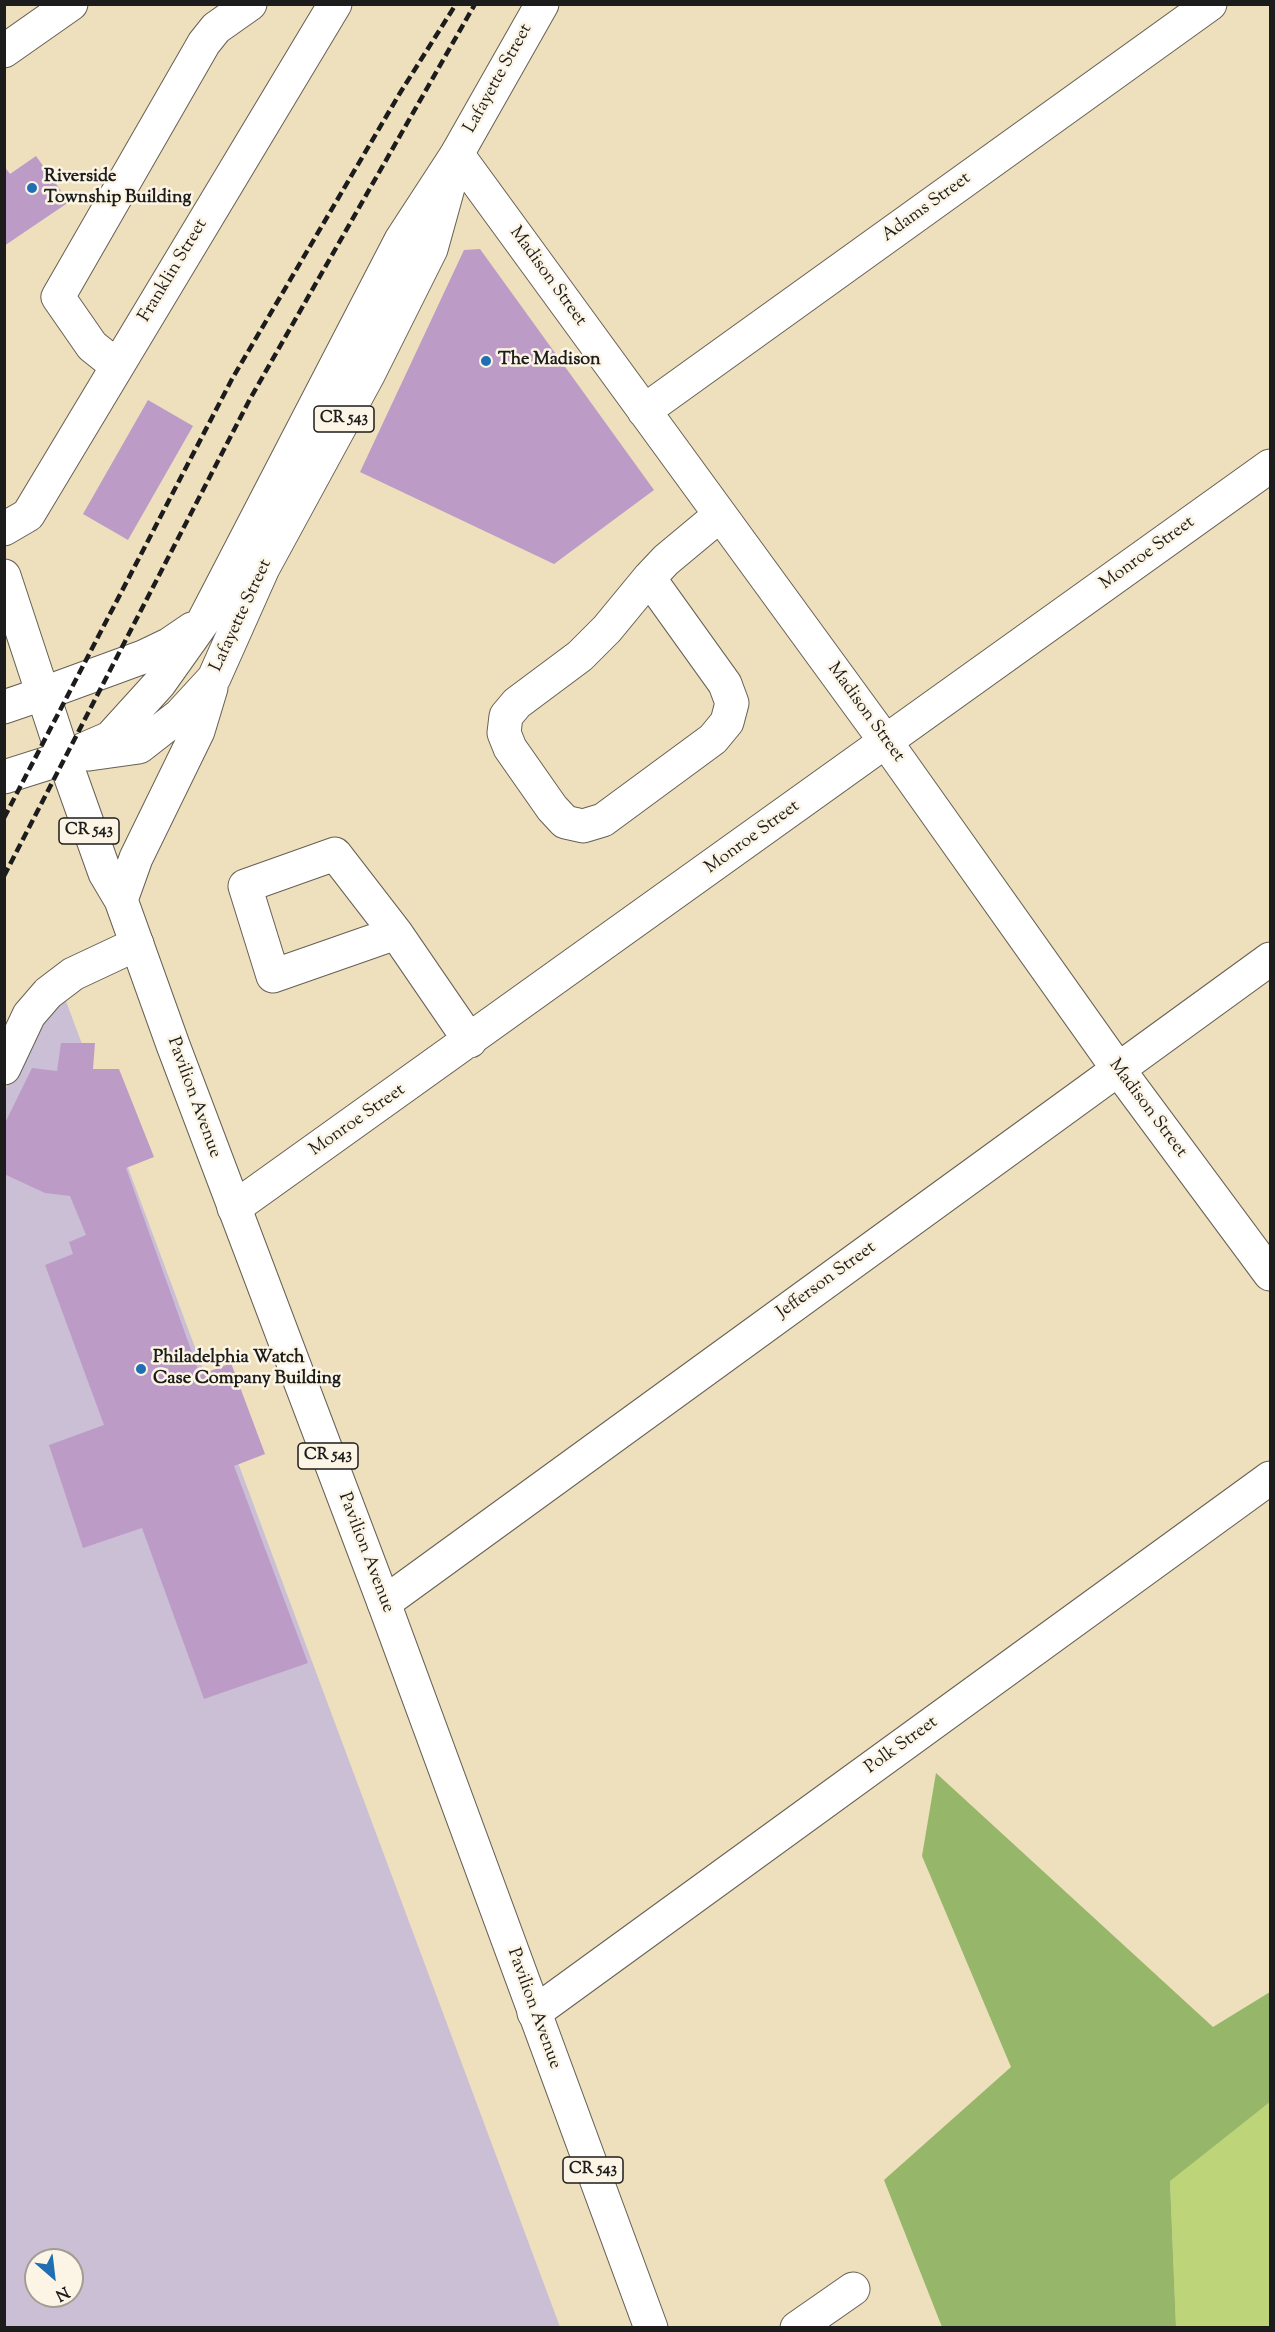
<!DOCTYPE html>
<html>
<head>
<meta charset="utf-8">
<style>
  body { margin:0 }
  #map { position:relative; width:1275px; height:2332px; overflow:hidden; background:#eedfbd; font-family:"Sorts Mill Goudy",serif }
  canvas { display:block }
  .frame { position:absolute; inset:0; border:6px solid #1c1c1c; pointer-events:none }
  .north { position:absolute; left:24px; top:2248px; width:60px; height:60px; box-sizing:border-box; background:#fcf5e5; border:2px solid #a29e95; border-radius:50%; rotate:152deg; font-size:16px; font-weight:700; line-height:24px; text-align:center; color:#1c1c1c }
  .north::after { content:''; display:block; margin:auto; width:21px; height:27px; background:#1f6fb2; clip-path:polygon(50% 0,100% 100%,50% 72%,0 100%) }
</style>
</head>
<body>
<div id="map">
<canvas width="1275" height="2332"></canvas>
<div class="frame"></div>
<div class="north">N</div>
</div>
<script>
const ctx = document.querySelector('canvas').getContext('2d');
ctx.lineJoin = 'round';
function fill(path, color) { ctx.fillStyle = color; ctx.fill(path, 'evenodd'); }
const shape = rows => new Path2D(rows.map(r => 'M' + r).join(''));
function strokePath(path, color, width, dash) { ctx.strokeStyle = color; ctx.lineWidth = width; ctx.lineCap = dash ? 'butt' : 'round'; ctx.setLineDash(dash || []); ctx.stroke(path); }
function write(font, color, halo, rows, align = 'center') {
  ctx.font = font + ' "Sorts Mill Goudy",serif'; ctx.lineWidth = 5; ctx.setLineDash([]); ctx.textBaseline = 'middle'; ctx.strokeStyle = halo; ctx.fillStyle = color; for (const [text, x, y, turn = 0] of rows) {
    ctx.save(); ctx.translate(x, y); ctx.rotate((+turn || 0) * Math.PI / 180); ctx.textAlign = isNaN(turn) ? turn : align; if (halo) ctx.strokeText(text, 0, 0); ctx.fillText(text, 0, 0); ctx.restore();
  }
}
fill(shape([
  [60,985,560,2327,5,2328,4,1092],
  [36,2260,72,2260,72,2296,36,2296]
]), '#cbbfd5');
fill(shape([
  [1270,2102,1270,2327,1176,2327,1170,2180]
]), '#bdd479');
fill(shape([
  [936,1773,1213,2027,1270,1992,1270,2102,1170,2181,1176,2327,942,2327,884,2180,1011,2067,922,1856]
]), '#96b669');
fill(shape([
  [36,156,69,202,4,246,4,166,10,174],
  [480,249,654,490,554,564,360,472,464,250],
  [148,400,193,426,128,540,83,514],
  [61,1043,95,1043,93,1069,119,1069,154,1157,126,1168,200,1375,231,1363,265,1454,234,1466,308,1663,204,1699,142,1528,83,1548,49,1445,104,1425,45,1265,73,1254,69,1242,86,1235,70,1196,45,1193,4,1174,4,1125,32,1068,57,1071]
]), '#bc9cc7');
const minor = shape([
  [457,154,886,742,1118,1069,1270,1274],
  [117,366,92,346,58,297,204,43,216,28,250,4],
  [644,411,1210,4],
  [4,529,28,515,335,4],
  [4,576,64,758,4,777],
  [649,578,725,684,732,703,727,722,713,739,603,820,583,826,565,822,552,808,510,748,504,733,506,716,517,703,580,656,607,629,649,578,666,560,720,515],
  [4,707,42,694],
  [396,933,335,854,245,886,273,976,396,933,470,1041],
  [4,1068,29,1015,48,993,73,974,137,944],
  [234,1208,1270,466],
  [384,1603,1270,959],
  [534,2013,1270,1478],
  [797,2328,853,2289]
]);
const major = shape([
  [4,51,71,4],
  [42,694,143,657,170,644,192,629],
  [89,754,139,747,180,715,214,678,263,568,368,375,431,249,449,184],
  [64,758,105,873,121,900,173,1045,384,1603,651,2328],
  [64,758,110,738,159,684,203,622,401,240,457,154,542,4],
  [121,900,136,858,198,731,211,688]
]);
strokePath(minor, '#666054', 35);
strokePath(major, '#666054', 35);
strokePath(minor, '#fff', 33);
strokePath(major, '#fff', 33);
strokePath(shape([
  [4,818,232,379,400,93,456,4],
  [4,876,250,399,475,4]
]), '#1c1c1c', 4.5, [9, 4.5]);
for (const [x, y, r, color] of [
  [32,188,6,"#1f6fb2"],
  [486,361,6,"#1f6fb2"],
  [141,1369,6,"#1f6fb2"]
]) { const dot = new Path2D(); dot.arc(x, y, r, 0, 2 * Math.PI); ctx.fillStyle = color; ctx.fill(dot); strokePath(dot, '#fcf5e5', 2); }
for (const [x, y, w] of [
  [344,419,60],
  [89,831,60],
  [328,1456,60],
  [593,2170,60]
]) { const box = new Path2D(); box.roundRect(x - w / 2, y - 13, w, 26, 4.5); ctx.fillStyle = '#fcf5e5'; ctx.fill(box); strokePath(box, '#1c1c1c', 1.5); }
write('bold 16px', '#1c1c1c', null, [
  ["CR 543",344,419],
  ["CR 543",89,831],
  ["CR 543",328,1456],
  ["CR 543",593,2170]
]);
write('18px', '#1c1c1c', '#fcf5e5', [
  ["Lafayette Street",499,79,-61],
  ["Adams Street",927,208,-36],
  ["Franklin Street",174,271,-59],
  ["Madison Street",547,277,54],
  ["Monroe Street",1148,554,-36],
  ["Lafayette Street",242,616,-65],
  ["Madison Street",865,713,54],
  ["Monroe Street",753,838,-36],
  ["Pavilion Avenue",193,1098,70],
  ["Madison Street",1147,1109,53],
  ["Monroe Street",358,1121,-35],
  ["Jefferson Street",827,1281,-36],
  ["Pavilion Avenue",365,1553,69],
  ["Polk Street",902,1746,-36],
  ["Pavilion Avenue",533,2009,70]
]);
write('bold 18px', '#1c1c1c', '#fcf5e5', [
  ["Riverside",44,178],
  ["Township Building",44,199],
  ["The Madison",498,361],
  ["Philadelphia Watch",153,1359],
  ["Case Company Building",153,1380]
], 'left');
</script>
</body>
</html>
